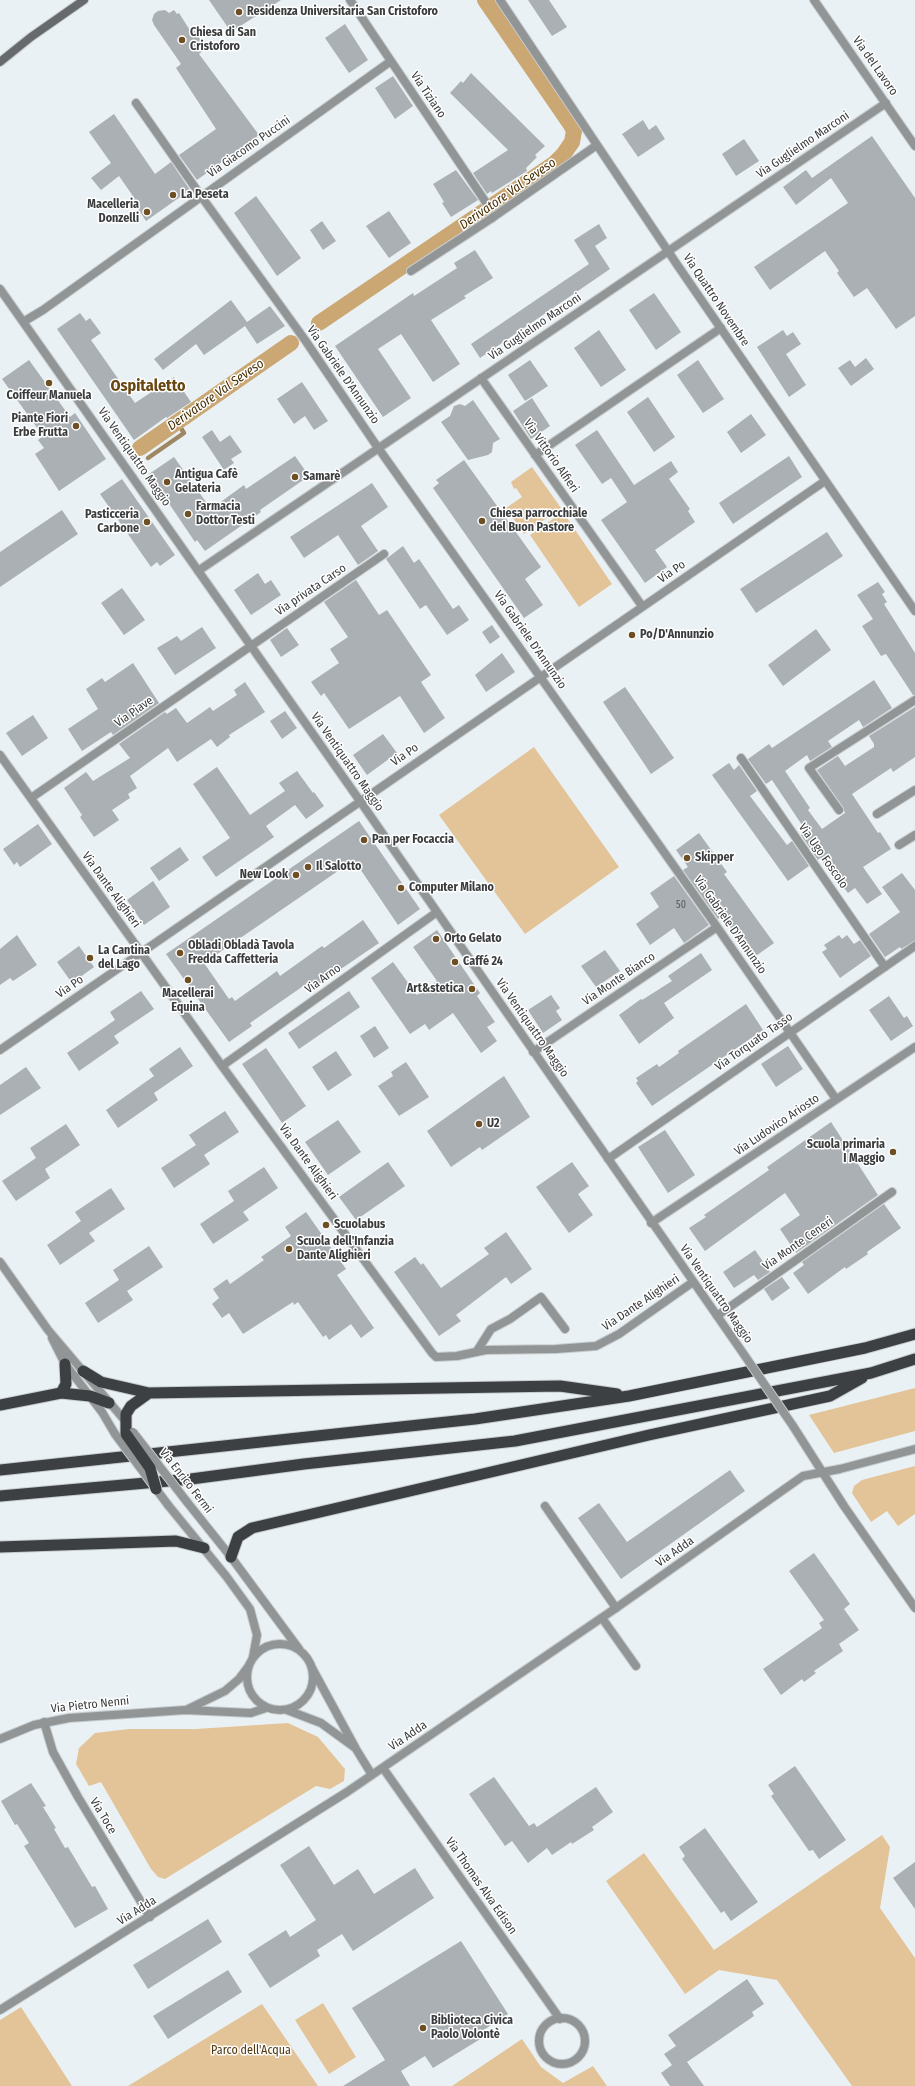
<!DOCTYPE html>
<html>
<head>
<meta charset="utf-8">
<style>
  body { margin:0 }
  canvas { display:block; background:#eaf1f4 }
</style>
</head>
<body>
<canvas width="915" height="2086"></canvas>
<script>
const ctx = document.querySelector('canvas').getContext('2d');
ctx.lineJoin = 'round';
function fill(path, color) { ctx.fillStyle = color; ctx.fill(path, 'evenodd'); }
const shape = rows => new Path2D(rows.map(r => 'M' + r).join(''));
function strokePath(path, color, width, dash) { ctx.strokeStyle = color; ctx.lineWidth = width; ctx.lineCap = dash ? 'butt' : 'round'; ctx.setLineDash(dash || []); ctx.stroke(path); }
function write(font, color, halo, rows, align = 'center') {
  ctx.font = font + ' "Fira Sans Condensed",sans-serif'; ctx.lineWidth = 3; ctx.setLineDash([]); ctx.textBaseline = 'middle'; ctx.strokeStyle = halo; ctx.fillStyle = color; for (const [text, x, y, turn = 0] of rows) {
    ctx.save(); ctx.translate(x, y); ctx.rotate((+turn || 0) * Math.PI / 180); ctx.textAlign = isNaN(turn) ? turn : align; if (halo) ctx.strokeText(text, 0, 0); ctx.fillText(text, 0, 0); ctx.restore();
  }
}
fill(shape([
  [532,467,561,508,524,534,506,508,522,497,516,488,514,489,511,482],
  [563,512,612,584,579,607,530,535],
  [534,747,619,867,525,934,439,815],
  [915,1388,915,1431,834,1453,809,1415],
  [915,1466,915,1514,898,1526,887,1511,871,1522,852,1493,854,1486,862,1480],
  [288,1723,318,1737,345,1769,344,1781,330,1789,316,1786,165,1879,158,1877,151,1869,101,1782,89,1786,76,1764,79,1748,95,1733,129,1729,196,1729],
  [882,1835,890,1847,880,1908,915,1958,915,2086,852,2086,777,1980,719,1970,685,1994,606,1881,644,1853,714,1950],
  [323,2003,356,2057,329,2074,295,2020],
  [262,2004,318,2086,128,2086],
  [21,2007,72,2086,0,2086,0,2020],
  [522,2039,541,2067,563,2083,593,2066,607,2086,452,2086]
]), '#e3c499');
strokePath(shape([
  [148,458,184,433,177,422]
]), '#a08764', 4.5);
strokePath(shape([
  [319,323,555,163,563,155,572,142,574,131,571,125,485,0],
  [140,448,291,343]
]), '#cba774', 16);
fill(shape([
  [209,0,281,0,231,32],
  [528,0,549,0,567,27,552,36],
  [165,10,169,13,174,10,177,14,179,13,191,32,194,30,206,48,199,54,259,135,197,180,179,155,216,129,176,68,181,64,154,25,152,20,154,14,158,11],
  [345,24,368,60,349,73,325,38],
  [471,73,545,146,535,155,537,157,526,168,527,171,492,193,491,191,487,194,473,173,508,150,450,93,461,81,463,83],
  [393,76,413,106,395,119,375,88],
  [114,114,155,174,171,162,190,190,146,221,133,201,135,199,119,176,101,190,91,178,111,163,89,132],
  [643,120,649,130,656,125,665,139,638,157,622,134],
  [872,136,915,198,915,316,896,329,867,288,854,297,837,273,839,271,825,251,770,290,754,267,848,203,831,178,796,205,783,187,806,170,812,178],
  [744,139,759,161,736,176,722,154],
  [456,170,478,200,451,217,442,203,444,202,433,184],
  [256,196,301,258,277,276,234,213],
  [389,211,411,243,389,258,366,226],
  [322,221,336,241,323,250,310,230],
  [599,224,607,238,595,246,610,269,480,358,471,344,589,264,574,240],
  [475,250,493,278,464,296,466,298,431,320,460,364,433,382,401,334,378,349,411,398,383,417,335,346,413,293,414,296,457,268,454,263],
  [654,293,681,332,656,350,629,310],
  [231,300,247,322,270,306,285,326,257,344,245,326,204,355,196,344,163,370,154,359],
  [80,313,86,321,90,318,101,333,91,340,135,403,174,377,191,402,167,418,166,417,134,440,57,329],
  [599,330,626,370,601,387,574,348],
  [783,330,787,336,793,332,801,344,786,354,806,385,789,397,757,347],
  [866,358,874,369,851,386,838,368,850,360,855,367],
  [29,360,70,417,75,413,106,459,59,491,35,454,44,448,38,440,43,436,2,379],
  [530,360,548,386,525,401,508,375],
  [698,360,724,399,703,413,677,375],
  [302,382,328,421,314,430,305,416,294,424,277,399],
  [648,397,675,437,654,452,627,412],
  [532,398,550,426,531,439,513,411],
  [473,400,500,439,493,443,492,452,488,455,468,460,441,422,450,416,454,406,460,404,465,406],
  [751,414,766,435,741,453,727,432],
  [212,430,220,442,230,435,242,452,231,459,234,463,224,470,202,437],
  [597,430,634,485,671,461,678,472,669,479,690,509,688,511,695,522,655,550,667,567,645,583,601,520,627,502,611,478,602,484,575,445],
  [295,456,309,476,260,510,261,512,205,551,197,540,195,542,149,474,174,457,211,509,244,485,246,489],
  [789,456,802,477,733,524,719,503],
  [464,460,541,567,525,579,543,605,524,618,433,488,439,483,436,480],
  [122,479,175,555,160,566,157,562,151,567,100,494],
  [372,483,388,507,361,526,378,551,358,565,338,535,304,558,290,537],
  [62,510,78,534,0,587,0,552],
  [827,532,843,556,756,613,740,589],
  [403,546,414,563,419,559,453,609,459,605,469,620,447,635,426,605,420,609,386,559],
  [258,573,265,584,271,580,281,595,251,615,234,590],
  [356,580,379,615,387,610,431,675,421,682,445,718,424,733,400,696,349,729,324,693,321,696,311,682,339,663,330,649,348,637,324,602],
  [878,582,885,592,882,594,887,602,884,604,915,653,915,695,913,695,886,654,881,656,862,626,873,619,857,595],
  [122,588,145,620,124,635,101,603],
  [492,625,500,637,490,644,482,632],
  [202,627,216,648,175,675,157,648,177,636,181,641],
  [287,628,299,645,281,657,270,640],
  [816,629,831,650,783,686,768,665],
  [502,653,515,672,486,692,475,675],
  [133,663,159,703,113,735,111,732,82,751,68,729,98,709,86,689,102,678,105,682],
  [874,680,892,708,863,727,859,720,828,741,832,747,810,761,807,755,785,771,810,808,808,810,822,829,845,813,843,807,817,770,838,756,845,766,874,747,874,744,869,736,915,707,915,757,893,772,891,768,852,794,878,833,880,832,891,849,863,867,882,894,867,904,855,888,848,893,841,884,840,885,820,858,818,860,801,835,806,831,772,780,766,784,748,759,769,744,772,748],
  [245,682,265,712,229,735,230,737,217,747,211,739,177,762,168,748,130,776,137,788,128,794,130,798,112,810,119,820,94,837,80,817,82,815,64,788,86,772,93,781,130,758,119,744,165,712,167,714,176,708,187,723,210,707,213,711,237,695,234,690],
  [625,687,674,758,651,774,603,702],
  [285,711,297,728,282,739,270,721],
  [33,715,48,738,22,756,6,733],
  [383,734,397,753,367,775,353,755],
  [729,763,734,770,739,765,757,791,750,796,787,845,792,841,809,866,788,881,712,775],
  [217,767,250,815,285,791,279,783,297,771,313,793,314,792,324,806,306,819,295,805,266,826,274,837,216,877,202,857,230,838,193,784],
  [359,821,420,909,398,925,354,860,204,963,229,999,232,997,235,1001,277,971,280,976,322,946,324,948,363,920,379,943,313,988,309,982,250,1023,252,1026,229,1042,166,954],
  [38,824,52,844,20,867,17,862,14,865,3,849],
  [699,833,727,872,724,874,774,943,753,958,722,916,718,919,683,870,688,867,676,850],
  [180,847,189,860,159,881,150,868],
  [902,873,915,890,915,941,901,949,900,947,885,957,869,934,900,912,882,887],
  [674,876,709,925,684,943,674,928,650,945,636,924,659,907,650,893],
  [153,881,170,907,144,925,127,900],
  [437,930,480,993,477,996,495,1022,487,1027,497,1041,481,1053,453,1013,429,1030,425,1024,410,1034,371,978,393,962,417,995,437,981,413,947],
  [17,935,37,965,13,981,10,978,0,985,0,949],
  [839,935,842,939,847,935,854,944,860,940,871,956,840,978,822,952,827,949,824,945],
  [79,946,94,967,72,983,57,962],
  [605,950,620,971,596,987,581,966],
  [701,953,712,970,664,1003,674,1018,639,1044,619,1015,641,999,642,1000,672,981,668,976],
  [141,991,154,1009,114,1036,119,1043,79,1071,67,1053,115,1020,110,1012],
  [349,991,360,1007,299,1049,288,1033],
  [551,995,560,1008,556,1011,562,1020,543,1033,528,1010],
  [889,996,904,1018,907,1016,913,1026,891,1041,869,1010],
  [746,1004,763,1030,652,1106,636,1083,638,1081,636,1078,657,1064,659,1067,679,1053,678,1051],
  [375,1026,389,1048,374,1058,360,1036],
  [788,1046,803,1069,776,1087,761,1064],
  [180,1047,193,1066,154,1093,158,1100,118,1128,106,1110,154,1076,149,1069],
  [266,1048,306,1106,282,1123,242,1064],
  [336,1051,352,1075,328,1091,312,1067],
  [406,1062,429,1097,399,1116,378,1086,393,1076,391,1072],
  [26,1067,41,1088,0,1115,0,1085],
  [504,1076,530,1117,482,1150,480,1147,451,1167,427,1131],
  [225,1111,239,1132,204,1155,210,1164,174,1188,161,1168,196,1145,189,1135],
  [338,1120,361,1152,328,1175,305,1142],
  [831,1122,878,1195,796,1253,780,1229,800,1215,785,1193,705,1251,689,1228,706,1217,704,1215,769,1170,767,1167],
  [66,1124,80,1145,45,1169,50,1178,16,1201,2,1181,36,1158,30,1148],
  [665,1130,695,1175,668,1193,638,1147],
  [388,1162,405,1186,356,1220,339,1197],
  [572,1162,589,1186,578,1194,593,1215,569,1233,536,1187],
  [264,1167,278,1188,243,1212,249,1220,213,1244,200,1224,234,1201,228,1191],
  [111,1188,125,1209,89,1233,95,1241,60,1265,47,1245,81,1221,75,1212],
  [884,1204,901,1228,867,1252,868,1254,846,1269,845,1267,808,1294,793,1273,804,1265,802,1262],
  [306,1212,346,1269,337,1275,374,1328,361,1338,351,1324,329,1340,326,1335,323,1337,298,1302,294,1305,293,1302,243,1334,229,1313,222,1318,212,1304,219,1298,213,1289,227,1279,230,1284,264,1260,261,1257,291,1236,285,1227],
  [506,1232,532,1269,511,1284,506,1277,456,1315,461,1321,439,1336,394,1272,415,1257,421,1265,423,1263,441,1288,489,1254,484,1248],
  [149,1246,163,1267,127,1291,133,1300,98,1323,85,1303,119,1280,113,1270],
  [755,1250,770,1272,758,1280,754,1275,734,1288,723,1272],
  [782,1277,790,1288,772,1301,764,1289],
  [730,1470,745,1491,621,1579,578,1518,599,1503,627,1542],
  [814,1553,850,1604,844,1609,859,1630,839,1644,843,1651,814,1671,816,1673,804,1682,802,1679,781,1695,763,1669,822,1628,819,1623,824,1620,789,1571],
  [795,1766,846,1840,819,1859,813,1850,809,1851,771,1796,774,1794,768,1785],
  [494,1777,529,1826,534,1823,537,1827,596,1787,613,1812,592,1827,594,1830,572,1844,571,1842,552,1855,547,1848,528,1863,512,1841,505,1846,469,1794],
  [31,1783,46,1806,43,1807,56,1828,54,1829,65,1848,68,1847,92,1887,95,1886,108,1909,75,1928,24,1846,29,1843,17,1824,15,1825,1,1801],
  [705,1828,758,1902,731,1921,724,1911,721,1913,682,1859,685,1856,679,1847],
  [309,1846,334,1885,358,1869,374,1894,415,1868,434,1898,353,1951,342,1934,317,1950,320,1956,270,1988,248,1954,286,1930,290,1937,316,1920,280,1865],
  [915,1862,915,1909,893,1878],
  [208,1919,222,1942,148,1989,133,1965],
  [461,1941,508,2014,479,2033,482,2038,433,2068,425,2056,401,2071,410,2086,343,2086,385,2060,352,2008],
  [228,1970,242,1992,168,2039,153,2016],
  [747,1979,764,2004,752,2012,754,2016,687,2062,704,2086,670,2086,661,2073,672,2065,664,2054,676,2046,668,2035]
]), '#aab0b3');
const service = shape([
  [136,103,201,196],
  [411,271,492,218],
  [535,455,721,328],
  [839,810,809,768,915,700],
  [877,814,915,790],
  [899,845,915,835],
  [477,1351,491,1329,510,1319,541,1297,565,1329],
  [545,1506,616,1608],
  [602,1618,636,1666]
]);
const minor = shape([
  [350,0,487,204],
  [500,0,678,266,915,611],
  [814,0,915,146],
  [201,196,305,340,374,442,717,927,836,1099],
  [492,218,597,145],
  [0,289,360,801,745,1356],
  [23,322,43,310,391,61],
  [481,378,642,606],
  [198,571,886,103],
  [0,755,222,1066,432,1353,436,1357,457,1356,486,1350,556,1349,596,1346,619,1334,693,1282],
  [741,758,885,967],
  [31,798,384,554],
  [0,1050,825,481],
  [533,1052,717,927],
  [222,1066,437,912],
  [608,1159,915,946],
  [651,1223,915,1047],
  [717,1316,892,1192],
  [793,1426,844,1506,915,1608],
  [312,1668,356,1749,372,1775],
  [287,1710,321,1723,354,1747],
  [44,1722,53,1752,78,1797,150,1917],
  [383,1768,560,2019],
  [0,2010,347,1792,616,1608,803,1476,840,1469,915,1449],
  '539 2041a23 23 0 1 1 46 0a23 23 0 1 1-46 0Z'
]);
const tertiary = shape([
  [0,1262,48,1330,127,1423],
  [52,1338,65,1364,102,1412,115,1434],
  [187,1502,231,1557,299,1649],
  [168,1505,226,1576,250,1609,257,1635,253,1657],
  '247 1677a33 33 0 1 1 66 0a33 33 0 1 1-66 0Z',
  [186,1710,225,1691,239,1679,248,1667],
  [0,1739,34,1725,69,1718,185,1710,251,1713,266,1708]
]);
const secondary = shape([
  [0,62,31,37,84,0]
]);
const trunk = shape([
  [83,1371,101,1382,149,1393,560,1386,617,1394],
  [61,1393,66,1384,65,1364],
  [0,1405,61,1393,90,1396,109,1403],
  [126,1434,126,1414,131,1406,149,1393],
  [0,1470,475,1419,629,1396,865,1348,915,1334],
  [0,1496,191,1479,304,1464,515,1441,871,1373,915,1359],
  [0,1547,176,1541,204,1548],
  [231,1557,238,1537,252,1528,649,1435,830,1396,862,1378]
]);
strokePath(service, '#c7cdcf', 10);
strokePath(minor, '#c7cdcf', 10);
strokePath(tertiary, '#c7cdcf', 10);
strokePath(secondary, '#c7cdcf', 10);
strokePath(trunk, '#c7cdcf', 13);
strokePath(service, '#929596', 8);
strokePath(minor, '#929596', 8);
strokePath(tertiary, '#929596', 8);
strokePath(secondary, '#676a6c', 8);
strokePath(trunk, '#3c4042', 11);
const minorBridge = shape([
  [745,1356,793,1426]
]);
const tertiaryBridge = shape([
  [133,1432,187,1502],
  [115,1434,168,1505]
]);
const trunkBridge = shape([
  [126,1434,150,1468,156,1489]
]);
strokePath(minorBridge, '#c7cdcf', 10, []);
strokePath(tertiaryBridge, '#c7cdcf', 10, []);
strokePath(trunkBridge, '#c7cdcf', 13, []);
strokePath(minorBridge, '#929596', 8);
strokePath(tertiaryBridge, '#929596', 8);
strokePath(trunkBridge, '#3c4042', 11);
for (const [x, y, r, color] of [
  [239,12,4,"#6d4f23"],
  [182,40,4,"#6d4f23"],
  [173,195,4,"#6d4f23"],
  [147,212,4,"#6d4f23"],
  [49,383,4,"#6d4f23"],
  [76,426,4,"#6d4f23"],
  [295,477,4,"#6d4f23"],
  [167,482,4,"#6d4f23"],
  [188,514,4,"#6d4f23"],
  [482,521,4,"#6d4f23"],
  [147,522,4,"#6d4f23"],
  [632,635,4,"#6d4f23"],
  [364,840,4,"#6d4f23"],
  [687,858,4,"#6d4f23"],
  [308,867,4,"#6d4f23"],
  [296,875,4,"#6d4f23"],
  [401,888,4,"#6d4f23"],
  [436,939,4,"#6d4f23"],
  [180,953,4,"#6d4f23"],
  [90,958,4,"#6d4f23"],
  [455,962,4,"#6d4f23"],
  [188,980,4,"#6d4f23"],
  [472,989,4,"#6d4f23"],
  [479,1124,4,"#6d4f23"],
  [893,1152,4,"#6d4f23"],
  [326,1225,4,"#6d4f23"],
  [289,1249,4,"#6d4f23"],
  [423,2028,4,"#6d4f23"]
]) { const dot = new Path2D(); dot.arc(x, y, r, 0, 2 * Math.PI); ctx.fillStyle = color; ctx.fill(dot); strokePath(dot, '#fff', 1.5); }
write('10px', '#56595a', null, [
  ["50",681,905]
]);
write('bold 12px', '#3a3c3d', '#fff', [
  ["Residenza Universitaria San Cristoforo",247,12],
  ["Chiesa di San",190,33],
  ["Cristoforo",190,47],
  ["La Peseta",181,195],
  ["Macelleria",139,205,"right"],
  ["Donzelli",139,219,"right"],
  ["Coiffeur Manuela",49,396,"center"],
  ["Piante Fiori",68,419,"right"],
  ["Erbe Frutta",68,433,"right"],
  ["Antigua Cafè",175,475],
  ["Gelateria",175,489],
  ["Samarè",303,477],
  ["Farmacia",196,507],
  ["Dottor Testi",196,521],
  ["Chiesa parrocchiale",490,514],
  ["del Buon Pastore",490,528],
  ["Pasticceria",139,515,"right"],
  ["Carbone",139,529,"right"],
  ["Po/D'Annunzio",640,635],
  ["Pan per Focaccia",372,840],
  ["Skipper",695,858],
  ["Il Salotto",316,867],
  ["New Look",288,875,"right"],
  ["Computer Milano",409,888],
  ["Orto Gelato",444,939],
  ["Obladì Obladà Tavola",188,946],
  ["Fredda Caffetteria",188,960],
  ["La Cantina",98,951],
  ["del Lago",98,965],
  ["Caffé 24",463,962],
  ["Art&stetica",464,989,"right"],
  ["Macellerai",188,994,"center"],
  ["Equina",188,1008,"center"],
  ["U2",487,1124],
  ["Scuola primaria",885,1145,"right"],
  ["I Maggio",885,1159,"right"],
  ["Scuolabus",334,1225],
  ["Scuola dell'Infanzia",297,1242],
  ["Dante Alighieri",297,1256],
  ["Biblioteca Civica",431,2021],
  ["Paolo Volontè",431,2035]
], 'left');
write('12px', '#3a3c3d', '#fff', [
  ["Via del Lavoro",875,66,55],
  ["Via Tiziano",428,95,56],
  ["Via Guglielmo Marconi",803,145,-34],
  ["Via Giacomo Puccini",249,147,-35],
  ["Via Quattro Novembre",716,300,56],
  ["Via Guglielmo Marconi",535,327,-34],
  ["Via Gabriele D'Annunzio",343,375,55],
  ["Via Vittorio Alfieri",551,456,55],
  ["Via Ventiquattro Maggio",134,457,55],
  ["Via Po",672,572,-35],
  ["Via privata Carso",311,590,-34],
  ["Via Gabriele D'Annunzio",530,640,55],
  ["Via Piave",134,712,-35],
  ["Via Po",405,755,-35],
  ["Via Ventiquattro Maggio",347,762,55],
  ["Via Ugo Foscolo",823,856,55],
  ["Via Dante Alighieri",111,890,54],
  ["Via Gabriele D'Annunzio",730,925,55],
  ["Via Arno",323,979,-36],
  ["Via Monte Bianco",619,979,-34],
  ["Via Po",70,987,-35],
  ["Via Ventiquattro Maggio",532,1028,55],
  ["Via Torquato Tasso",754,1042,-35],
  ["Via Ludovico Ariosto",777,1125,-34],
  ["Via Dante Alighieri",308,1162,54],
  ["Via Monte Ceneri",798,1244,-35],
  ["Via Ventiquattro Maggio",716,1294,55],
  ["Via Dante Alighieri",641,1303,-34],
  ["Via Enrico Fermi",186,1481,52],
  ["Via Adda",675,1552,-35],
  ["Via Pietro Nenni",90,1705,-6],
  ["Via Adda",408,1736,-34],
  ["Via Toce",103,1816,59],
  ["Via Thomas Alva Edison",481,1886,55],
  ["Via Adda",137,1911,-32]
]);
write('12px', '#51370f', '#fff', [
  ["Parco dell'Acqua",251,2051]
]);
write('italic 13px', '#472e03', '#fff', [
  ["Derivatore Val Seveso",508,194,-35],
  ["Derivatore Val Seveso",216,395,-35]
]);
write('bold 16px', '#684712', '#fff', [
  ["Ospitaletto",148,387]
]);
</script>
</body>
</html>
